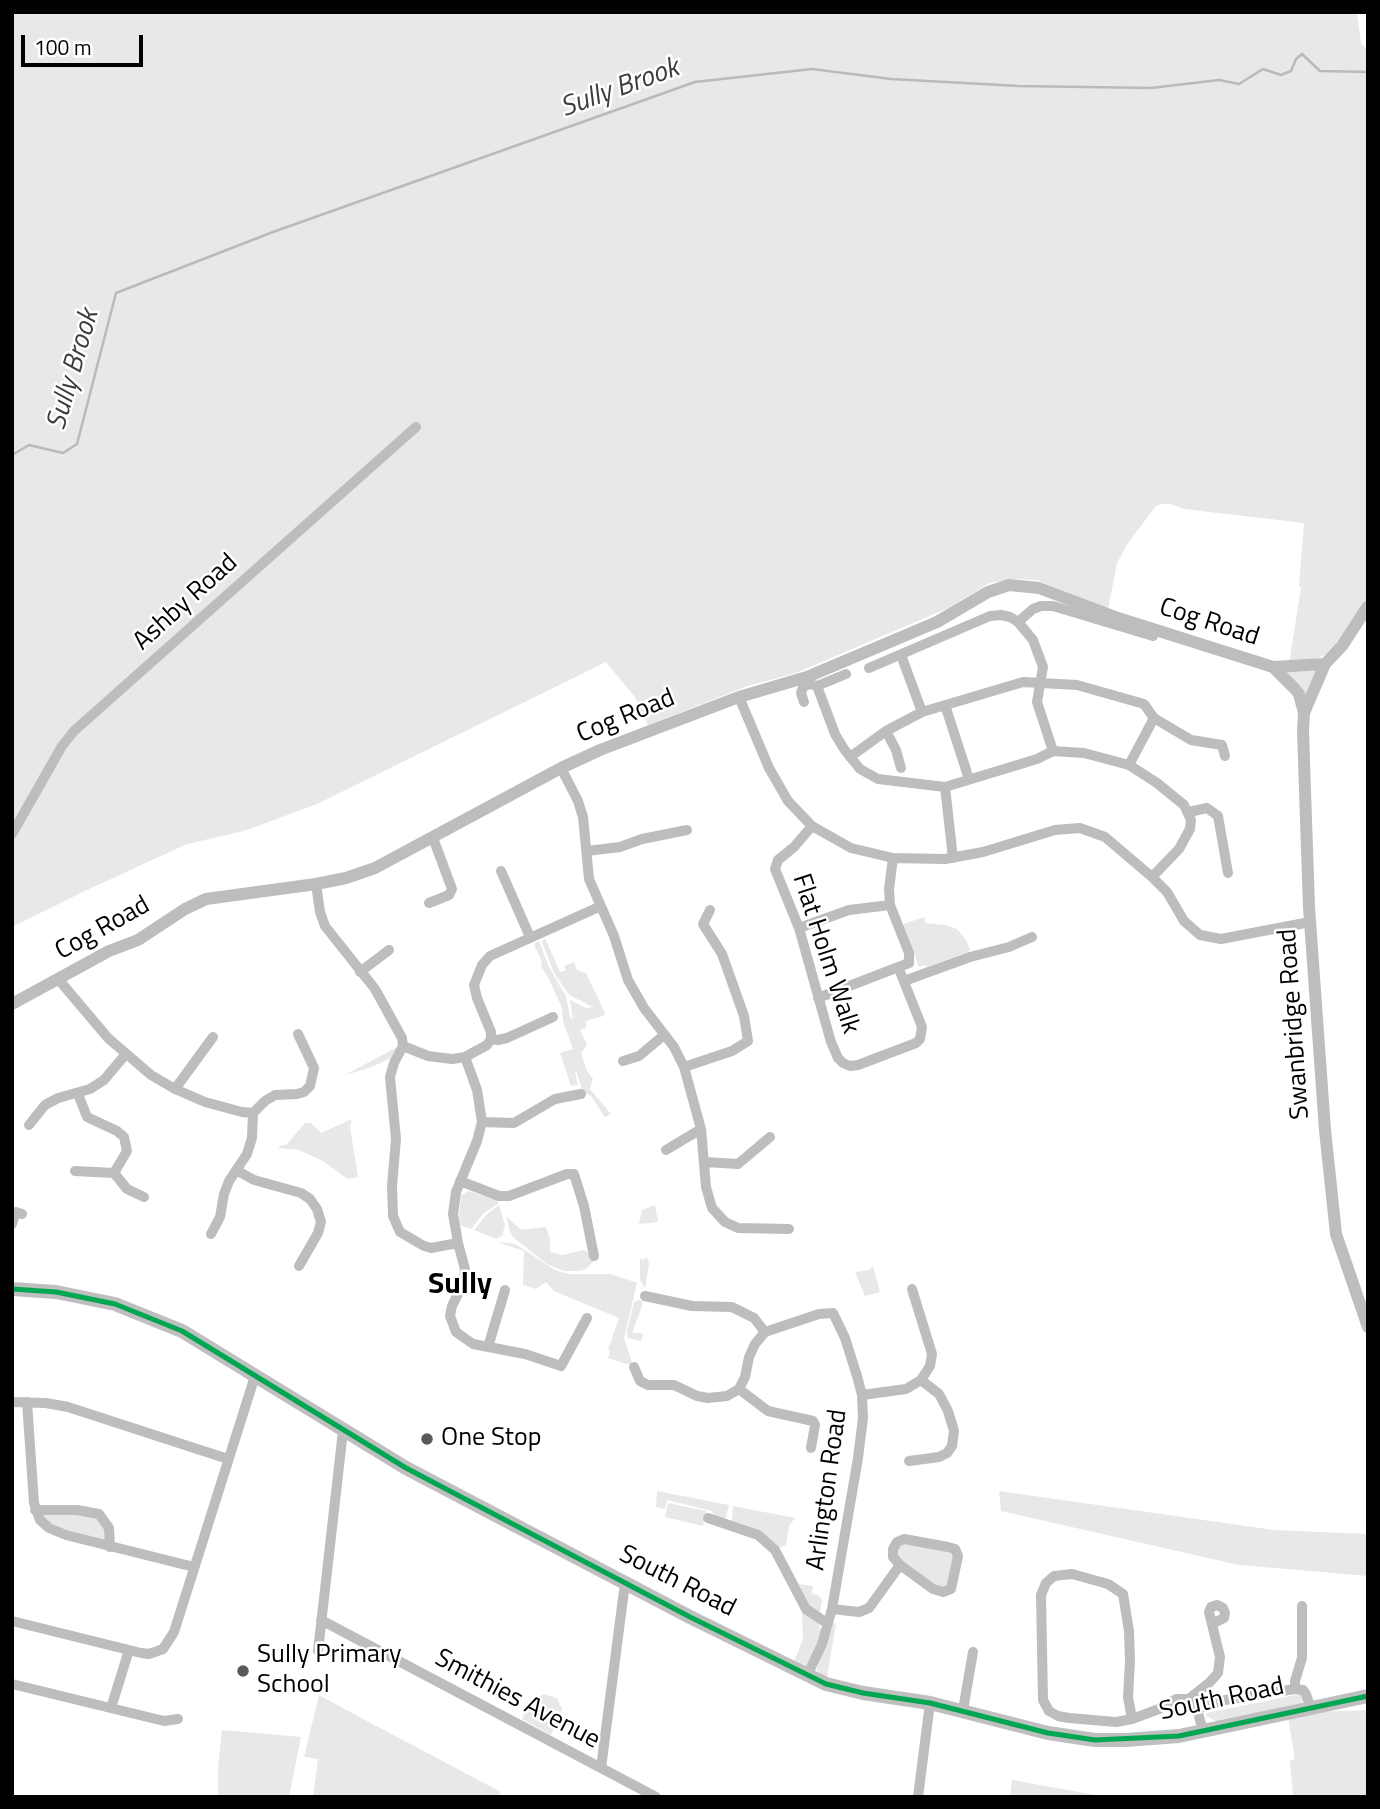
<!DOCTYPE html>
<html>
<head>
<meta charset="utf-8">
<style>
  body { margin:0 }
  #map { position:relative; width:1380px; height:1809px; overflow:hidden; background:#fff; font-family:"Titillium Web",sans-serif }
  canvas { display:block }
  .frame { position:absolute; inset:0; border:14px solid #000; pointer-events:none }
  .scale { position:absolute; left:21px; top:35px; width:122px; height:32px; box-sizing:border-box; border:4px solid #000; border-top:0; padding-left:9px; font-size:21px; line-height:24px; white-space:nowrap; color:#000; -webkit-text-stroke:5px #fff; paint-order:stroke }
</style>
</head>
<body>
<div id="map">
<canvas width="1380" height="1809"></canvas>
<div class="frame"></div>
<div class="scale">100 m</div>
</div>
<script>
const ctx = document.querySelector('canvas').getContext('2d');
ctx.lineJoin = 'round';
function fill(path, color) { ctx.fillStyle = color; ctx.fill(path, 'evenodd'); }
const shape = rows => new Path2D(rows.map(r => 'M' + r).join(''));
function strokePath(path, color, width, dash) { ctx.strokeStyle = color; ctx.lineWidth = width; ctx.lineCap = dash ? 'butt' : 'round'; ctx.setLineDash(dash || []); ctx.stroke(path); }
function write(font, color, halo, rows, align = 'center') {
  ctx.font = font + ' "Titillium Web",sans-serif'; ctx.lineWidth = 5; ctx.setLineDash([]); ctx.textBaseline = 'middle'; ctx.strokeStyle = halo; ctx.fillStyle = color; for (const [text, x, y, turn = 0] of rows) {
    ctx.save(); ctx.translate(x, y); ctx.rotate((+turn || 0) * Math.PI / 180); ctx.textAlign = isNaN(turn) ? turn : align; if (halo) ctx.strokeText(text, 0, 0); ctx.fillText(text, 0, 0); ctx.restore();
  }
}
fill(shape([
  [12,12,1357,12,1361,43,1368,51,1368,597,1331,652,1311,662,1289,664,1301,588,1299,586,1304,523,1184,509,1171,504,1162,504,1156,506,1128,543,1117,563,1108,609,1037,580,1012,579,989,583,948,608,796,673,748,686,648,725,635,697,606,662,317,804,244,831,187,844,87,890,12,927],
  [1318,669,1306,700,1283,670],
  [925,917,925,923,946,925,957,929,966,940,970,950,968,952,926,967,924,965,919,967,903,924],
  [545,938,560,972,566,970,564,966,574,962,577,970,586,973,605,1013,603,1016,586,1021,586,1028,580,1030,587,1045,581,1053,587,1071,593,1079,590,1089,611,1114,605,1117,591,1096,583,1092,576,1071,575,1072,578,1085,571,1086,560,1053,573,1049,563,1021,562,1008,548,977,541,967,542,962,534,944,539,941,549,967,566,996,570,1017,573,1020,570,1000,586,1008,593,1007,569,995,554,973,542,942],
  [397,1047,391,1058,369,1068,345,1075],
  [352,1119,350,1127,358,1177,347,1179,325,1162,299,1150,279,1148,279,1146,286,1145,305,1123,311,1123,321,1133],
  [469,1191,498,1201,498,1204,484,1213,471,1229,460,1225,459,1215,461,1195],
  [499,1205,505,1225,502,1236,496,1239,474,1230,487,1214],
  [655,1205,658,1222,639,1224,642,1210],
  [506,1216,521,1230,546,1227,550,1239,550,1252,562,1255,584,1250,592,1255,593,1262,586,1269,578,1271,564,1271,547,1264,514,1238,510,1232],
  [497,1242,515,1244,555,1270,569,1274,611,1274,637,1283,624,1338,633,1366,608,1358,610,1351,608,1350,619,1318,554,1291,546,1282,536,1289,523,1285,524,1251],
  [647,1257,649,1264,645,1288,640,1280,640,1258,643,1260],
  [873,1266,880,1292,865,1296,855,1272,869,1270],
  [640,1300,642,1300,642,1306,632,1333,643,1333,641,1341,629,1338,628,1340,627,1331,634,1302],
  [657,1491,729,1505,726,1518,722,1520,714,1517,712,1511,667,1500,665,1509,656,1507],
  [999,1491,1274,1530,1368,1534,1368,1576,1239,1565,1001,1511],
  [668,1503,706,1511,703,1526,665,1517],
  [733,1506,795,1518,789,1526,786,1545,778,1548,763,1533,732,1521],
  [47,1513,92,1515,104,1525,105,1540,65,1531,52,1525,45,1520,44,1516],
  [902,1544,948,1550,954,1554,948,1587,939,1589,898,1558,896,1548],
  [799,1584,813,1586,812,1594,818,1595,822,1600,820,1613,812,1610],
  [802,1611,818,1623,822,1632,807,1667,794,1662,803,1639],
  [834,1623,836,1623,827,1677,818,1674,817,1668],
  [544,1694,557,1698,562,1709,551,1735,522,1719,532,1700],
  [1301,1694,1304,1700,1301,1703,1218,1722,1206,1716,1206,1713],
  [319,1695,367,1721,501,1792,499,1797,313,1797,318,1759,304,1757],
  [1368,1710,1368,1797,1293,1797,1290,1761,1295,1759,1288,1717,1311,1712],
  [222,1730,301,1737,289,1797,218,1797,218,1768],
  [1012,1780,1034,1784,1106,1797,1010,1797]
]), '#e8e8e8');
strokePath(shape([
  [12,455,29,445,63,453,77,444,116,293,273,232,695,82,812,69,891,79,1019,86,1151,88,1219,80,1239,84,1263,69,1281,75,1291,71,1296,59,1302,54,1320,71,1368,72]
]), '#bababa', 2.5);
strokePath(shape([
  [1018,622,1033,609,1041,606,1053,606,1153,636],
  [901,655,922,712],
  [869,668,990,616,1001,615,1010,617,1018,622,1033,640,1043,667,1037,702,1053,751],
  [817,686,846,674],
  [739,697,769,768,788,801,812,826,851,848,893,858,945,859,983,852,1055,830,1080,828,1105,837,1152,877,1167,892,1184,921,1200,935,1221,939,1310,922],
  [804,702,801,693,803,687,810,684,817,686,835,734,844,749,860,769,878,779,945,787,1037,759,1053,751,1084,753,1129,765,1157,783,1184,805,1191,820,1190,829,1179,849,1152,877],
  [945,705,969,779],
  [1154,718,1191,740,1222,745,1225,756],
  [886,731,896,750,901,768],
  [850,757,886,731,922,712,1023,682,1077,685,1144,704,1154,718,1129,765],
  [561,768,578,801,583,817,589,879,614,936,628,980,644,1008,674,1047,684,1067,701,1129,706,1187,712,1208,725,1222,738,1228,789,1229],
  [945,787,953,858],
  [1189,812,1207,808,1218,816,1228,873],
  [812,826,794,847,778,860,775,869,799,928,831,1042,838,1058,843,1063,850,1066,858,1065,916,1043,920,1039,922,1027,899,969],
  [12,834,62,746,74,731,416,427],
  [587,851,620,847,642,839,687,830],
  [501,871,530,937],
  [316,884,320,912,325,926,375,989,402,1038,403,1046,428,1056,452,1059,465,1057,487,1045,491,1039,498,1040,507,1038,553,1017],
  [429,903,449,895,452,889,433,838],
  [799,928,849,910,890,905],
  [360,972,389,950],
  [59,980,108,1038,151,1075,175,1089,205,1102,242,1112,253,1113,265,1101,275,1095,297,1094,304,1092,310,1086,314,1068,298,1034],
  [904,981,970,957,1009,947,1032,937],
  [818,998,909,963,909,953,890,905,889,889,893,858],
  [491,1039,491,1032,477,998,474,985,482,965,490,956,501,951,601,906],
  [403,1046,394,1063,390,1077,396,1139,392,1186,393,1216,400,1232,424,1246,431,1248,458,1243,465,1269,464,1282,452,1306,450,1316,456,1332,473,1344,525,1354,561,1366,587,1318],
  [623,1061,639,1056,664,1035],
  [684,1067,732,1051,748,1041,744,1016,722,954,703,924,710,910],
  [175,1089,213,1037],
  [482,1122,514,1123,555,1099,581,1094],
  [29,1125,45,1105,58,1098,90,1089,104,1080,125,1055],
  [666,1150,701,1129],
  [705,1162,738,1164,770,1137],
  [236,1170,254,1180,301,1193,310,1199,317,1209,321,1222,318,1233,299,1266],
  [75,1171,114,1173,127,1151,124,1137,117,1131,87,1117,78,1094],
  [114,1173,127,1189,144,1197],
  [460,1181,499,1196,509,1196,567,1174,574,1174,584,1206,594,1256],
  [12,1224,16,1212,22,1214],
  [211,1234,220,1217,224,1194,229,1181,247,1154,252,1138,253,1113],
  [458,1243,453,1214,456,1192,477,1141,482,1122,477,1090,465,1057],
  [645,1296,692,1306,732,1307,754,1318,765,1332],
  [488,1347,505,1290],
  [634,1367,640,1381,648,1385,674,1385,697,1396,708,1398,727,1396,739,1389,745,1377,749,1357,755,1344,765,1332,819,1314,833,1313,845,1338,857,1376,862,1395,863,1418,858,1458,832,1609,822,1644,807,1676],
  [739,1389,768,1411,813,1421,815,1425,811,1448],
  [862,1395,906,1389,921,1380],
  [12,1402,46,1403,68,1407,228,1459],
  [27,1402,34,1503,40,1520,49,1528,66,1535,194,1567],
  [909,1461,939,1457,947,1453,952,1446,954,1431,948,1411,939,1394,921,1380,930,1366,932,1354,912,1289],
  [35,1510,77,1510,99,1514,109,1528,110,1547],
  [708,1518,758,1535,775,1550,806,1609,828,1624],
  [1302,1606,1302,1658,1295,1681,1295,1689,1303,1690,1306,1694,1310,1706],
  [832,1609,859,1612,869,1608,900,1565,893,1557,893,1549,897,1542,904,1539,948,1547,955,1549,958,1556,951,1589,943,1592,933,1589,900,1565],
  [321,1620,656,1797],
  [12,1621,141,1653,149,1654,163,1649,174,1632,255,1376],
  [318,1651,343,1431],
  [12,1684,164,1721,178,1719],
  [1189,1699,1209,1683,1218,1673,1220,1657,1209,1612,1211,1607,1217,1605,1223,1608,1225,1613,1224,1618,1212,1624],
  [111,1708,129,1650],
  [1197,1709,1225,1700,1295,1689],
  [963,1710,973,1652],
  [1132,1719,1128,1697,1130,1661,1129,1631,1123,1594,1108,1584,1072,1574,1054,1576,1046,1583,1041,1595,1043,1700,1049,1711,1058,1716,1069,1718,1116,1722,1132,1719,1159,1709,1176,1699,1189,1699,1197,1709,1203,1731],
  [601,1768,625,1583],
  [918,1797,930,1703]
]), '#bdbdbd', 10);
strokePath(shape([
  [1368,606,1342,646,1325,664,1304,713,1303,732,1309,907,1325,1130,1336,1234,1368,1327],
  [1273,667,1294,688,1299,694,1304,713],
  [12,1004,109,951,138,940,185,909,206,899,316,884,346,878,375,868,561,768,600,750,739,697,807,677,937,622,988,592,1009,585,1039,588,1118,618,1273,667,1325,664]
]), '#bdbdbd', 12);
strokePath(shape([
  [12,1289,56,1292,115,1304,182,1331,406,1468,690,1617,826,1684,863,1693,930,1703,1048,1733,1095,1740,1126,1740,1179,1736,1368,1696]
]), '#bfbfbf', 14);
strokePath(shape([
  [12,1289,56,1292,115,1304,182,1331,406,1468,690,1617,826,1684,863,1693,930,1703,1048,1733,1095,1740,1179,1736,1368,1696]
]), '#00a651', 5);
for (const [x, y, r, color] of [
  [427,1439,7,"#595959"],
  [243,1671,7,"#595959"]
]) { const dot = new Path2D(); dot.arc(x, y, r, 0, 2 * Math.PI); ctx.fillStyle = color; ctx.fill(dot); strokePath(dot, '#fff', 2.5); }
write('26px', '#000', '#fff', [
  ["Ashby Road",186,603,-42],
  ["Cog Road",1209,623,18],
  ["Cog Road",626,717,-22],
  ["Cog Road",103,929,-29],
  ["Flat Holm Walk",825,954,72],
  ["Swanbridge Road",1295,1024,-94],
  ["Arlington Road",828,1490,-82],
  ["South Road",677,1582,27],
  ["Smithies Avenue",517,1700,28],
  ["South Road",1222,1700,-12]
]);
write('26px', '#000', '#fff', [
  ["One Stop",441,1439],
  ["Sully Primary",257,1656],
  ["School",257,1686]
], 'left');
write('italic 28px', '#3d3d3d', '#fff', [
  ["Sully Brook",620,89,-20],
  ["Sully Brook",74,370,-74]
]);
write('bold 30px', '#000', '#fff', [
  ["Sully",460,1286]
]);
</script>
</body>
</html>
